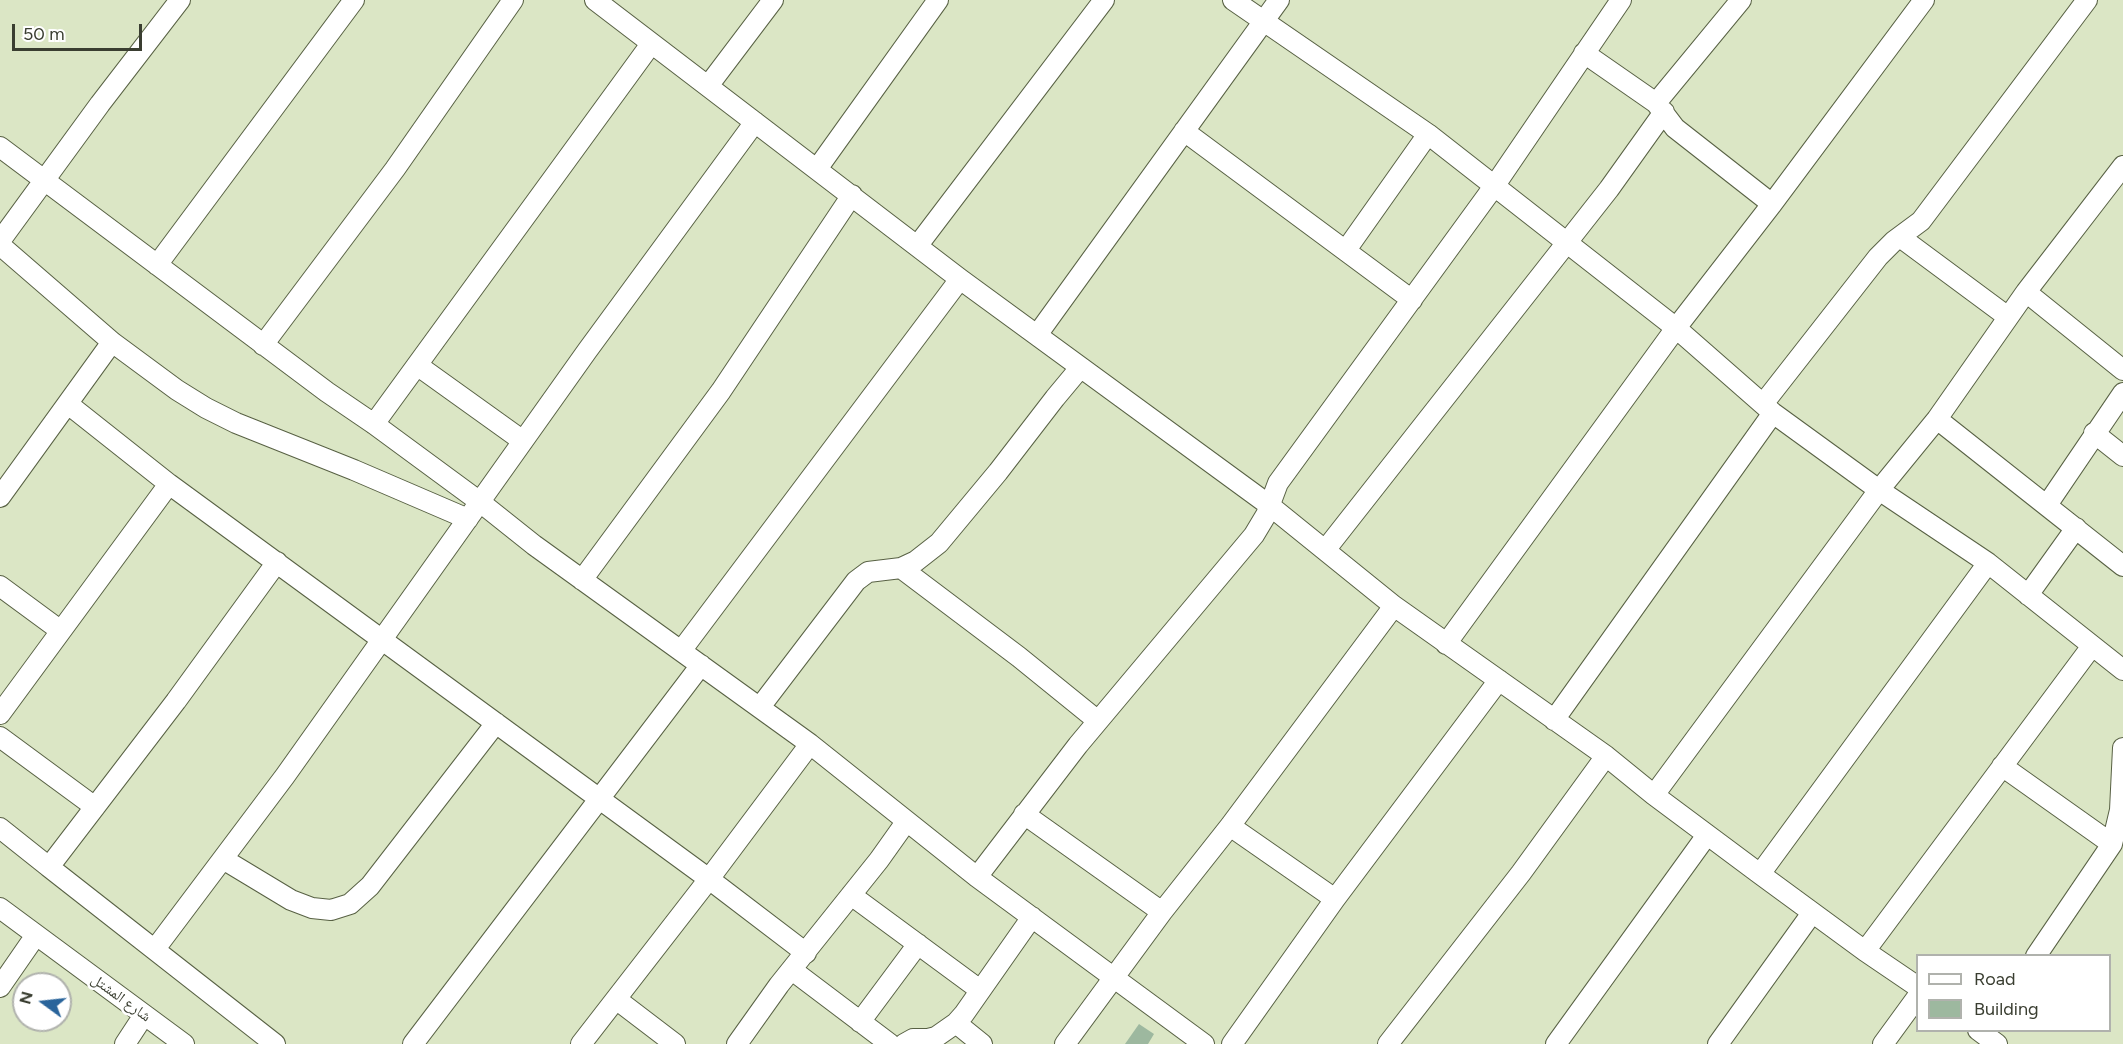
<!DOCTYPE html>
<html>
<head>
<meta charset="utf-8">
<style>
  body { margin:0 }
  #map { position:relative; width:2123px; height:1044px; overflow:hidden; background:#dbe6c5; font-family:Figtree,sans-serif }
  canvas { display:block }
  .legend { position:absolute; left:1916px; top:954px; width:195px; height:78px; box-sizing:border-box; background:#fff; border:2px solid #b0b2ad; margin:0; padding:8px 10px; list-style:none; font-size:18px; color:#3a3e31 }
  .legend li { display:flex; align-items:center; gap:12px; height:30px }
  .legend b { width:30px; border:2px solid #b0b2ad }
  .north { position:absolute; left:12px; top:972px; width:60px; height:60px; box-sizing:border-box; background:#fff; border:2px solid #b0b2ad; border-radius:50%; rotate:285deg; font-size:16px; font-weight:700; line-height:24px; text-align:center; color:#3a3e31 }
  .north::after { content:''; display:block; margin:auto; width:21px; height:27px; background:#29649b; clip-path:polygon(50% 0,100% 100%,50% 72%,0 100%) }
  .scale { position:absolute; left:12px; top:24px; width:130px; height:27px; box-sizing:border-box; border:3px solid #3a3e31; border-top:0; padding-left:8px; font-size:18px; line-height:21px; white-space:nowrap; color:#3a3e31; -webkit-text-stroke:4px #fff; paint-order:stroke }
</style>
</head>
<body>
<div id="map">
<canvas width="2123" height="1044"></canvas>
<ul class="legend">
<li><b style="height:8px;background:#fff"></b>Road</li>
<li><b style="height:16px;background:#9db89f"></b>Building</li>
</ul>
<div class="north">N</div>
<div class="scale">50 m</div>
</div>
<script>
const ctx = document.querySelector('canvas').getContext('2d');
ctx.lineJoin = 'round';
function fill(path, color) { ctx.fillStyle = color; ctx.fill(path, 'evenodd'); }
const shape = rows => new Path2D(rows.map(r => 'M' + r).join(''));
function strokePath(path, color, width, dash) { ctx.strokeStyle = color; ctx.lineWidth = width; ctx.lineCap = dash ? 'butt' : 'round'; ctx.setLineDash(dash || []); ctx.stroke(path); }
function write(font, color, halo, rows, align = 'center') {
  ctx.font = font + ' Figtree,"Noto Naskh Arabic",sans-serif'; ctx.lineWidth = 5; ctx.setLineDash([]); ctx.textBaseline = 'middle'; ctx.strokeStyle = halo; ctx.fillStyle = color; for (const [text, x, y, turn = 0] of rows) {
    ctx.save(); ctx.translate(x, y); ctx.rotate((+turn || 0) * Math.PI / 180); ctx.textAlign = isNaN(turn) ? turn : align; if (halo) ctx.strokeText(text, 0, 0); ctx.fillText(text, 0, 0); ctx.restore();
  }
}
fill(shape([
  [1139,1024,1154,1034,1148,1044,1125,1044]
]), '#9db89f');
const minor = shape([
  [595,0,960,279,1269,505,1394,606,1606,756,1654,795,1760,874,1865,951,1918,987],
  [1233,0,1428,134,1676,328,1773,413,1879,490,1988,563,2123,670],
  [1584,53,1656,103,1675,128,1772,204],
  [708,86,773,0],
  [1656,103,1741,0],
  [1184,131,1412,300],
  [0,147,327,392,374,424,480,502,534,545,810,744,977,877,1204,1044],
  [817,169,938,0],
  [1900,237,2008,317],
  [0,241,100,104,180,0],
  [0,245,112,342,177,390,206,408,236,423,354,470,468,519],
  [918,245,1104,0],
  [1346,250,1428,134],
  [157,265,354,0],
  [2026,292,2123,370],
  [1037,335,1279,0],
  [263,345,395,169,513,0],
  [417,365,523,441],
  [68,404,169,484],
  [1763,404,1878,257,1894,241,1921,221,2087,0],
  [1937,419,2123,566],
  [374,424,651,44],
  [2094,433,2123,456],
  [0,497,112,342],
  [2047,505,2123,393],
  [1326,549,1609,189,1664,112],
  [901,568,1019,657,1098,721],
  [582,580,721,391,852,195],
  [0,586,61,631],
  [2028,595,2076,528],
  [1446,644,1676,328,1772,204,1924,0],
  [681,651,960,279],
  [760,707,856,581,868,572,901,568,916,561,939,543,998,472,1055,398,1080,368],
  [0,714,169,484,709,879,806,953],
  [1554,720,1773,413],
  [0,737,95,807],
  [2002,766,2112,844],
  [1654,795,1879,490,1937,419,2026,292,2123,166],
  [1024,814,1162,912],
  [1230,826,1335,899],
  [0,828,49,867],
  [223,859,291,900,312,908,331,910,350,904,370,886,496,723],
  [1760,874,1988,563],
  [977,877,1078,745,1254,535,1266,515,1278,483,1495,185,1621,0],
  [851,895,980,990],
  [0,908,184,1044],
  [155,949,285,776,587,351,755,122],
  [1865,951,2092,646],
  [2036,956,2112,844,2120,810,2123,748],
  [792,970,890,1044],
  [0,987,36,935],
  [616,999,675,1044],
  [860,1022,918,944],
  [956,1023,982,1044],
  [1978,1030,1997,1044],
  [125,1044,144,1015],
  [275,1044,49,867,176,701,277,562],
  [413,1044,701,665],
  [581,1044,709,879,810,744],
  [737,1044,779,985,879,860,906,822],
  [904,1044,913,1039,928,1039,936,1037,956,1023,964,1014,1032,917],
  [1065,1044,1162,912,1230,826,1394,606],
  [1232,1044,1335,899,1499,680],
  [1388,1044,1521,873,1606,756],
  [1556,1044,1707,835],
  [1718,1044,1812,913],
  [1883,1044,1918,996]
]);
strokePath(minor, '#586144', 22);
strokePath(minor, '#fff', 20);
write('15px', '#3a3e31', '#fff', [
  ["شارع المشتل",121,998,36]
]);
</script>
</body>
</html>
